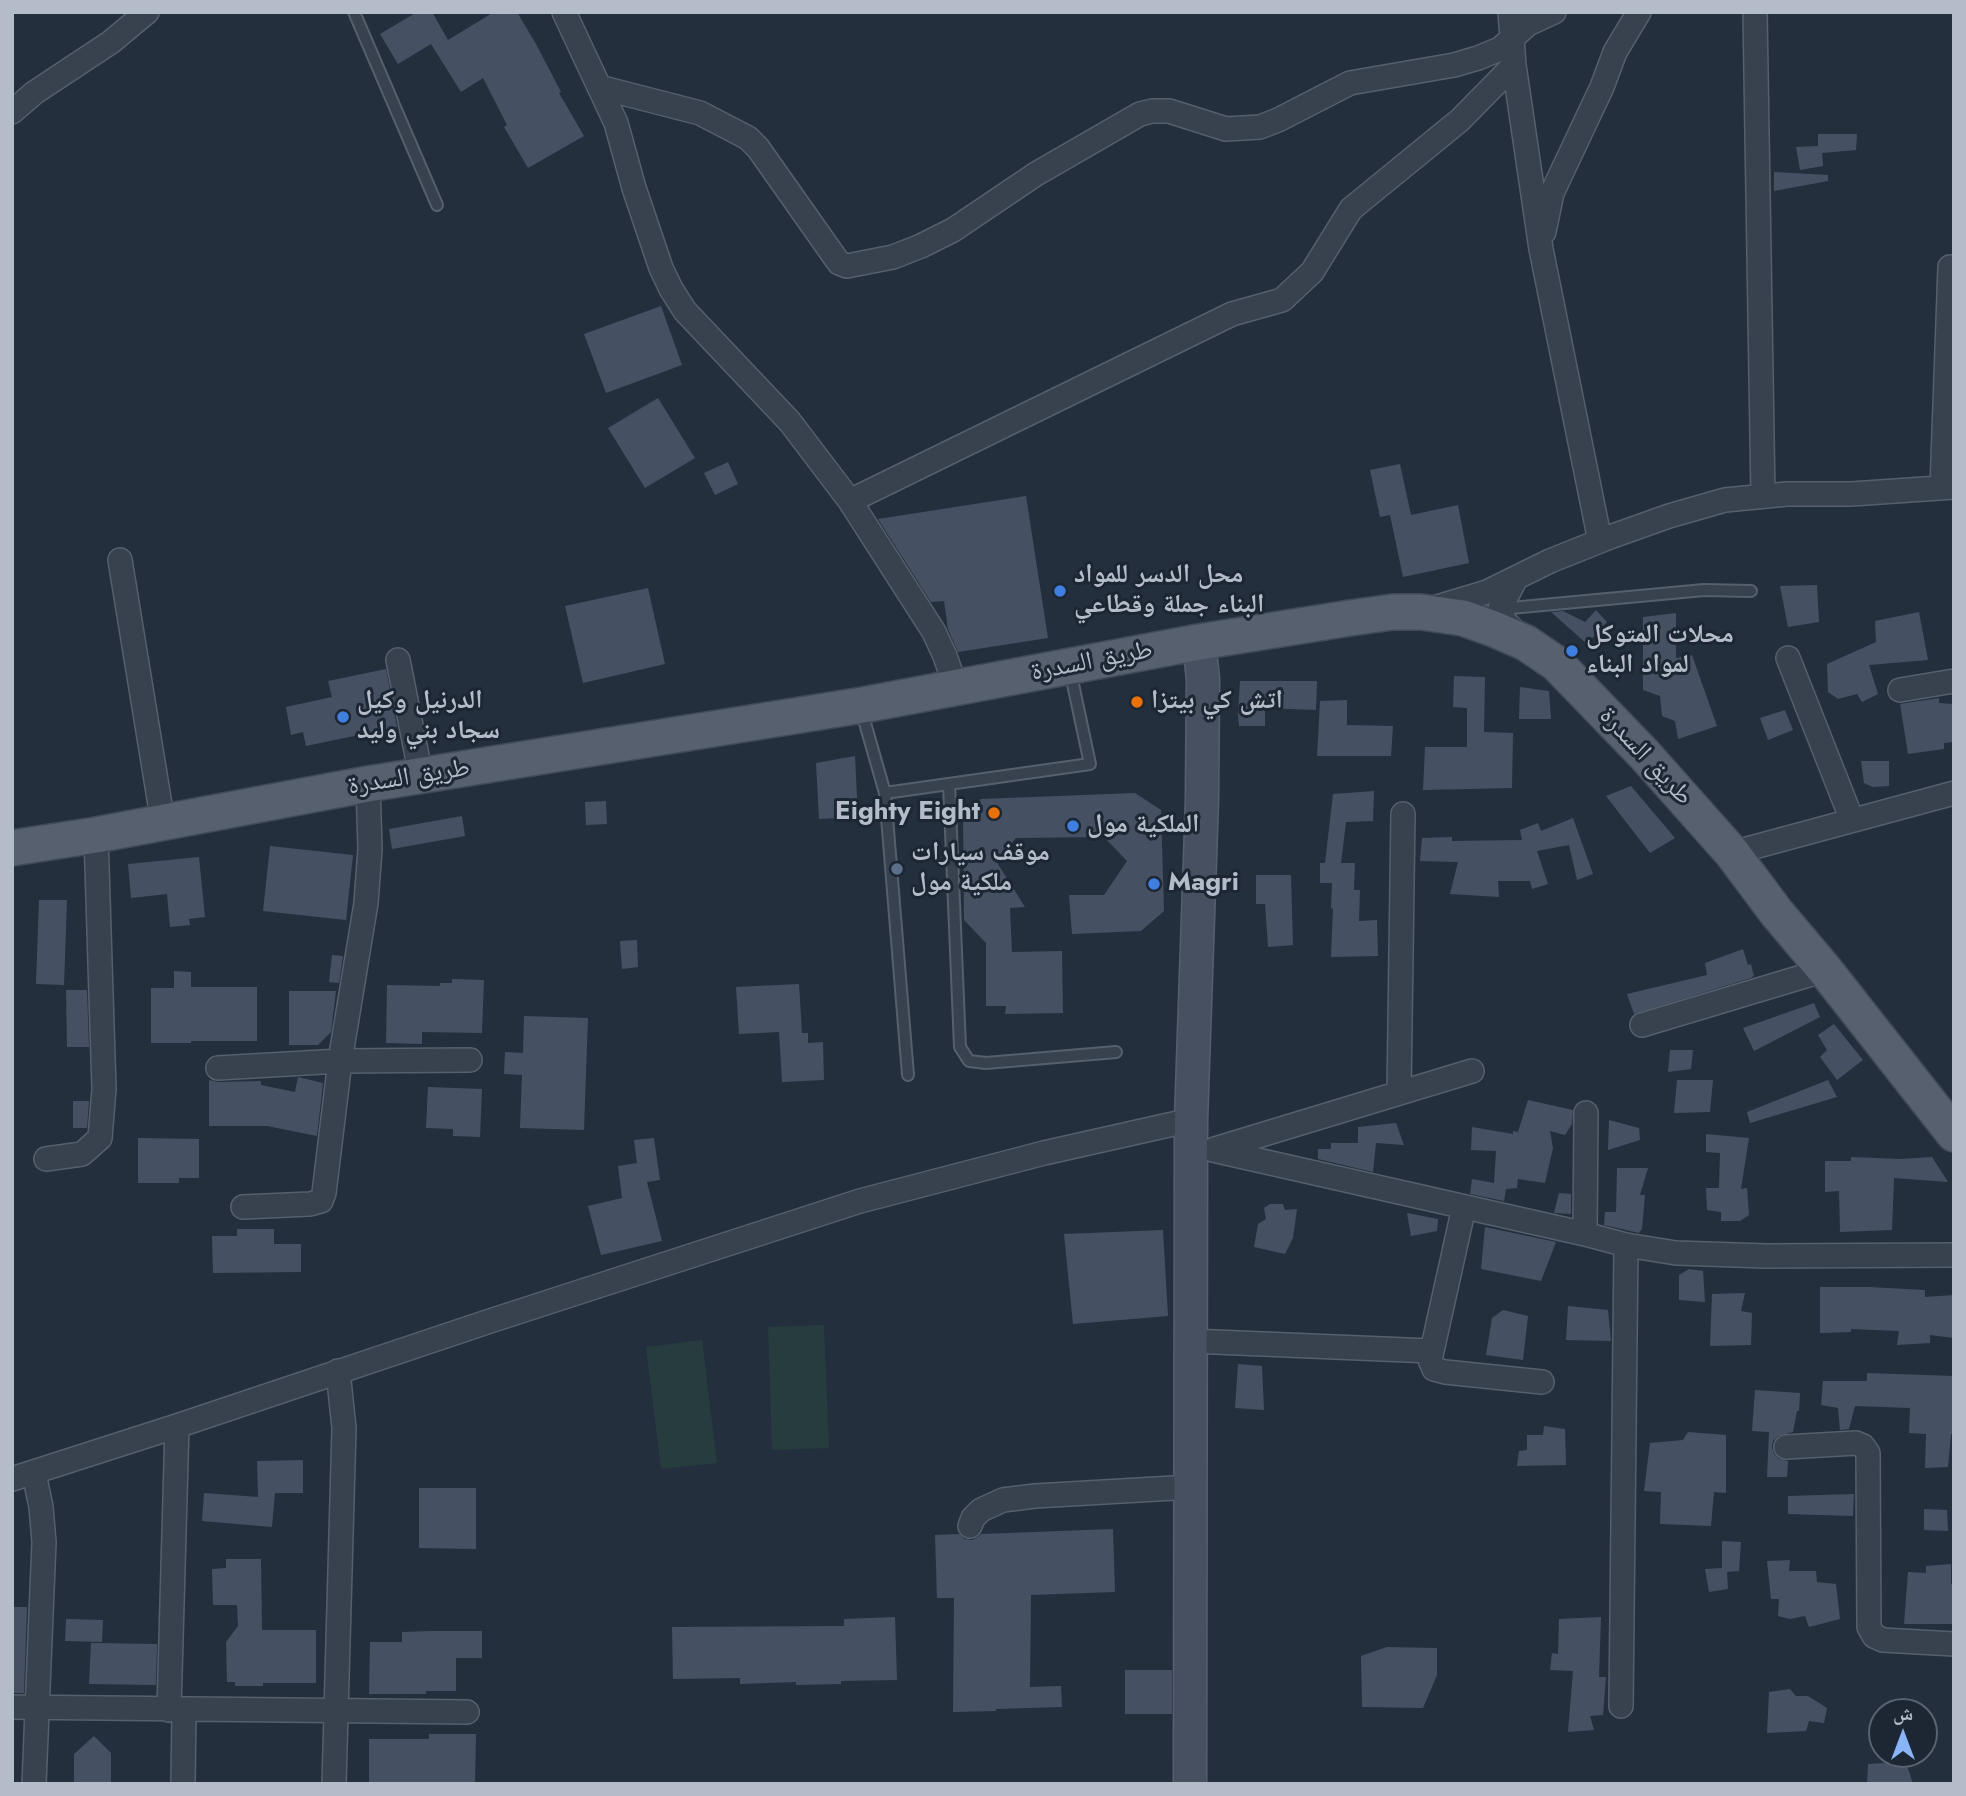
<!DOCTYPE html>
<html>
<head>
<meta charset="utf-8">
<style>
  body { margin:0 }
  #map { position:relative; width:1966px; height:1796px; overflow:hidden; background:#242f3e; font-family:Jost,"Noto Naskh Arabic",sans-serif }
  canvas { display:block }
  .frame { position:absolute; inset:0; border:14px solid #b4bcc9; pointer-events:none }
  .north { position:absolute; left:1868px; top:1698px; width:70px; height:70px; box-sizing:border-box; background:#1d2633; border:2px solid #59626f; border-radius:50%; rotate:0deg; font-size:19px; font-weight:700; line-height:28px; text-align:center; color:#b4bcc9 }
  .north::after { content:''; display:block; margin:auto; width:24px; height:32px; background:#8ab4f8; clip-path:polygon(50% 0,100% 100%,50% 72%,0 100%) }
</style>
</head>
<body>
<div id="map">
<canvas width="1966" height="1796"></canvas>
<div class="frame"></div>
<div class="north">ش</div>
</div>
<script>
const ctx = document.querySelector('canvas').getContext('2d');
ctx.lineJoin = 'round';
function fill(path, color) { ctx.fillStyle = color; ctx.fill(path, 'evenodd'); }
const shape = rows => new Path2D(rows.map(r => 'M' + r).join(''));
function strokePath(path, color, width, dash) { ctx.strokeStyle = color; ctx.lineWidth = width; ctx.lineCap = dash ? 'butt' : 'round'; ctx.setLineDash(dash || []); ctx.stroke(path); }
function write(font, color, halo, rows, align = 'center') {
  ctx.font = font + ' Jost,"Noto Naskh Arabic",sans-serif'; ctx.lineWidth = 6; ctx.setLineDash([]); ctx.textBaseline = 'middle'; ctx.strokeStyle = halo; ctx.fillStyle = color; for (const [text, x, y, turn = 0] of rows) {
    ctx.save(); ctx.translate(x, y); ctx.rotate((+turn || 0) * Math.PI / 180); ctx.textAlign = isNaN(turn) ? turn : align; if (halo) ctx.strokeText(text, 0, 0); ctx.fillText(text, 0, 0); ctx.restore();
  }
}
fill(shape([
  [824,1325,829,1448,772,1450,768,1327],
  [702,1340,717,1463,661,1469,646,1347]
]), '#263c3f');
fill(shape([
  [417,12,432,12,448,40,494,12,517,12,536,44,561,92,559,93,584,136,528,168,504,127,507,125,483,78,461,92,431,44,398,64,380,34],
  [1818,134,1857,134,1856,150,1822,153,1823,166,1800,170,1796,147,1818,146],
  [1774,172,1828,175,1828,181,1774,191],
  [661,306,682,365,606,393,584,334],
  [658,398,695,458,645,488,608,428],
  [728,462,738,484,715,495,704,473],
  [1400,464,1411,515,1458,505,1469,563,1403,577,1390,515,1380,517,1370,470],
  [1026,496,1048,638,958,652,948,629,944,601,931,602,878,519],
  [1817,585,1819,622,1788,627,1780,586],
  [648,588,665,664,583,683,565,606],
  [1596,610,1607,622,1587,644,1551,612,1563,611,1585,622],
  [1919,612,1928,660,1869,665,1878,694,1862,702,1857,694,1838,699,1828,692,1827,664,1876,642,1875,621],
  [1676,613,1676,658,1692,655,1717,726,1678,739,1675,721,1662,716,1660,696,1643,690,1643,617],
  [386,669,397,727,306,746,303,732,291,735,286,707,332,697,328,681],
  [1454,676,1485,677,1484,732,1513,733,1512,788,1423,790,1425,747,1467,747,1467,708,1453,707],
  [1240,681,1317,681,1316,710,1265,708,1265,726,1239,726,1238,714],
  [1520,687,1549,691,1551,719,1519,719],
  [1939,698,1939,703,1954,704,1954,742,1944,743,1944,749,1908,754,1900,704],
  [1347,700,1347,725,1393,726,1391,756,1317,756,1320,701],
  [1785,710,1793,730,1768,740,1760,718],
  [855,756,858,817,819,819,816,763],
  [1861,761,1889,761,1889,786,1873,787,1864,783],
  [1631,786,1675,838,1650,853,1606,796],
  [1374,791,1373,821,1346,822,1341,863,1355,863,1354,890,1360,890,1359,921,1377,920,1378,956,1331,957,1333,908,1331,909,1332,883,1320,883,1320,863,1325,863,1333,794],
  [1135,793,1161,810,1164,911,1141,931,1072,934,1069,895,1104,895,1127,861,1104,837,1016,838,996,861,1025,907,1010,908,1012,952,1062,951,1063,1013,1005,1014,1006,1006,986,1006,986,943,964,920,963,816,981,799],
  [606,801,607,824,586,825,585,802],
  [462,816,465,836,392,849,389,829],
  [1573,818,1593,874,1577,880,1569,845,1537,851,1548,884,1532,889,1530,881,1498,881,1499,897,1450,894,1458,862,1420,861,1422,838,1452,837,1452,841,1522,840,1520,830,1538,823,1541,831],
  [270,846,353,855,346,920,263,911],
  [199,857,205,917,189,919,190,925,170,927,167,894,131,898,128,864],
  [1256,875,1291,875,1293,945,1268,947,1265,904,1256,904],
  [39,900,67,900,64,985,36,984],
  [637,940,638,967,622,969,620,941],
  [1743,949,1748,965,1751,964,1754,976,1751,978,1634,1014,1627,994,1707,975,1705,963],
  [332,955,343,956,339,983,329,982],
  [174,971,191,972,191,987,257,987,257,1041,191,1041,191,1043,151,1043,151,988,174,988],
  [452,979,484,980,482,1033,422,1032,422,1044,386,1043,387,985,440,986,440,983,452,983],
  [799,984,802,1033,808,1033,808,1043,823,1042,824,1080,782,1082,779,1032,739,1034,736,987],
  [66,990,87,990,89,1047,67,1047],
  [289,991,336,991,331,1032,318,1045,289,1045],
  [1814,1003,1820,1017,1754,1051,1743,1028],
  [524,1016,588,1018,584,1130,520,1128,522,1075,504,1074,505,1052,523,1053],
  [1834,1024,1863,1060,1837,1080,1820,1057,1827,1050,1818,1035],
  [1670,1050,1693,1050,1691,1069,1668,1072],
  [298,1077,323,1083,317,1136,267,1126,209,1126,209,1080,219,1082,261,1081,261,1085,295,1092],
  [1677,1080,1713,1080,1710,1112,1674,1113],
  [1828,1080,1837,1097,1750,1123,1747,1112],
  [428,1087,482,1089,480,1137,453,1136,453,1129,426,1128],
  [1528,1100,1573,1110,1572,1124,1565,1135,1550,1131,1553,1148,1545,1183,1518,1179,1517,1188,1506,1189,1504,1201,1470,1194,1472,1179,1494,1183,1496,1151,1471,1150,1472,1127,1513,1134,1513,1131,1518,1132],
  [73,1101,89,1101,87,1128,73,1128],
  [1609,1120,1639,1128,1640,1140,1608,1150],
  [1396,1123,1404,1145,1376,1143,1373,1172,1318,1159,1318,1149,1331,1149,1331,1143,1358,1143,1358,1127],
  [1706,1134,1749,1138,1741,1189,1747,1188,1749,1215,1740,1221,1721,1221,1721,1212,1707,1210,1706,1188,1719,1188,1720,1153,1706,1152],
  [138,1138,199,1139,199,1178,179,1178,179,1183,138,1183],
  [654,1138,660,1180,647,1182,662,1241,601,1255,588,1206,622,1198,618,1166,637,1163,634,1140],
  [1851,1157,1901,1159,1932,1157,1948,1182,1894,1178,1892,1230,1840,1232,1839,1191,1825,1192,1825,1161,1851,1161],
  [1617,1168,1648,1168,1640,1195,1645,1195,1642,1229,1639,1233,1604,1225,1605,1212,1616,1212],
  [1559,1193,1571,1194,1571,1214,1554,1213],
  [1270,1204,1283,1204,1285,1210,1297,1209,1293,1238,1285,1254,1254,1247,1258,1224,1266,1219,1264,1208],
  [1407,1213,1438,1219,1437,1231,1411,1236],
  [1485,1227,1556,1242,1541,1281,1481,1269],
  [237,1229,274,1229,274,1244,301,1244,301,1272,213,1273,212,1236,237,1236],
  [1163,1230,1168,1316,1073,1324,1064,1234],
  [1689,1269,1703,1271,1705,1302,1679,1300,1679,1275],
  [1820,1287,1869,1287,1925,1290,1925,1297,1954,1295,1954,1338,1930,1335,1930,1343,1897,1345,1899,1331,1851,1329,1851,1332,1820,1333],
  [1745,1293,1741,1311,1752,1313,1751,1345,1710,1346,1712,1294],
  [1568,1306,1608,1310,1611,1341,1566,1340],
  [1503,1310,1528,1316,1523,1360,1486,1355,1492,1318],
  [1238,1364,1262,1366,1264,1410,1235,1408],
  [1867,1373,1954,1376,1954,1434,1951,1434,1948,1467,1925,1468,1926,1434,1909,1433,1910,1408,1855,1406,1849,1429,1840,1430,1838,1408,1821,1405,1823,1381,1867,1381],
  [1755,1390,1800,1393,1799,1411,1797,1411,1793,1432,1778,1436,1773,1441,1772,1447,1774,1454,1779,1459,1788,1461,1787,1477,1767,1477,1769,1432,1752,1431],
  [1544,1426,1565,1429,1566,1465,1517,1466,1519,1451,1527,1450,1527,1435,1543,1435],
  [1688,1432,1726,1435,1726,1493,1714,1492,1711,1526,1660,1524,1661,1492,1644,1491,1650,1443,1683,1440],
  [303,1460,303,1493,275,1493,272,1527,202,1521,204,1493,258,1497,257,1461],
  [419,1488,476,1488,476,1549,419,1548],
  [1854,1494,1853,1516,1788,1514,1788,1496],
  [1924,1509,1947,1510,1948,1531,1924,1530],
  [1113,1529,1115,1592,1031,1595,1030,1687,1061,1686,1062,1707,996,1709,996,1711,953,1712,954,1598,937,1598,935,1535,959,1534,964,1539,972,1540,978,1537,981,1534],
  [1722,1541,1741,1542,1739,1571,1727,1572,1728,1589,1709,1592,1705,1569,1722,1568],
  [226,1559,261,1559,262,1630,316,1630,316,1683,263,1683,263,1686,235,1686,235,1682,227,1682,226,1642,238,1626,237,1605,213,1605,212,1569,226,1568],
  [1790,1560,1789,1571,1816,1571,1817,1582,1836,1584,1840,1619,1809,1627,1805,1616,1790,1619,1778,1616,1779,1599,1771,1599,1767,1561],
  [1951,1564,1951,1584,1954,1584,1954,1624,1904,1624,1908,1572,1926,1573,1926,1566],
  [12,1607,27,1607,24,1693,12,1693],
  [895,1617,897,1680,841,1681,841,1684,796,1685,796,1682,740,1684,740,1678,673,1679,672,1627,844,1626,844,1619],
  [1601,1617,1599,1677,1606,1677,1603,1715,1590,1716,1594,1730,1568,1732,1573,1671,1550,1670,1552,1653,1558,1654,1559,1619],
  [66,1619,103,1620,102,1642,65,1641],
  [431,1631,482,1631,482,1658,456,1658,456,1691,426,1691,426,1694,369,1694,370,1642,402,1642,402,1632],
  [91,1643,157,1644,156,1685,89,1684],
  [1387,1647,1437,1648,1437,1675,1423,1708,1362,1707,1361,1656],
  [1125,1670,1172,1670,1172,1714,1125,1714],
  [1790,1689,1796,1696,1808,1696,1827,1708,1824,1723,1809,1721,1806,1731,1767,1733,1769,1692],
  [429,1734,476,1734,475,1784,369,1784,369,1739,429,1739],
  [94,1736,111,1753,111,1784,74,1784,74,1754],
  [1906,1762,1913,1784,1867,1784,1868,1764]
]), '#455162');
const lane = shape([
  [354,12,437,205],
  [1500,609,1704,590,1751,591],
  [861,709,885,793,908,1075],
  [949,784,960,1047,969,1061,986,1063,1116,1052],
  [885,793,1090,764,1070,670]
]);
const street = shape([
  [564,12,616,123,634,188,661,268,671,289,685,311,790,422,850,501,934,632,945,656,956,688],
  [1510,12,1514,65,1541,249,1600,541],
  [1755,12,1763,496],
  [599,87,700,113,748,138,758,148,839,263,847,266,893,257,921,246,953,230,1036,174,1140,114,1152,111,1169,111,1226,129,1260,127,1278,120,1350,83,1454,65,1478,58,1500,49,1528,24,1554,12],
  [12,112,34,93,111,42,147,12],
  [1544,232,1552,193,1602,87,1615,52,1639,12],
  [1942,487,1950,267],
  [850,501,1232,314,1282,300,1312,272,1351,209,1460,120,1514,65],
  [120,560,163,823],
  [1516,578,1500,609,1505,622,1519,636],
  [1434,608,1487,592,1550,561,1610,537,1669,516,1725,500,1787,494,1851,494,1954,487],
  [1788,658,1852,820],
  [398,660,421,776],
  [1900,690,1954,681],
  [1732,853,1954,793],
  [1642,1025,1825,970],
  [218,1068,340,1061,470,1060],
  [1399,1093,1403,814],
  [1215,1149,1472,1071],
  [1213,1150,1585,1234,1626,1245,1676,1253,1766,1256,1954,1255],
  [46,1159,82,1154,100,1138,104,1089,96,835],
  [243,1207,310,1204,321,1201,324,1193,340,1061,366,903,370,849,368,784],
  [1464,1207,1430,1360,1434,1369,1445,1372,1542,1382],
  [1585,1234,1586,1113],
  [1191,1341,1431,1351],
  [1786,1447,1856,1443,1863,1446,1868,1453,1869,1627,1874,1636,1883,1640,1954,1644],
  [12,1479,177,1426,490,1321,860,1201,1044,1153,1191,1120],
  [970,1526,973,1518,981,1510,1003,1500,1035,1496,1191,1487],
  [1621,1706,1626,1245],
  [12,1707,467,1712],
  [169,1710,177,1426],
  [34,1784,44,1542,41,1507,34,1473],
  [183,1784,184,1710],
  [334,1784,344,1428,338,1371]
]);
const secondary = shape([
  [1190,1784,1191,1120,1202,800,1203,679,1199,642]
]);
const primary = shape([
  [12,848,96,835,368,784,863,705,1199,642,1350,618,1393,612,1421,612,1463,618,1494,629,1526,643,1557,664,1644,754,1732,853,1776,912,1825,970,1954,1134]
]);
strokePath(lane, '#565f6c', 14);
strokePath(street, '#565f6c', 26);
strokePath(secondary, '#565f6c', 35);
strokePath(primary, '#414a57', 38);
strokePath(lane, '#38414e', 10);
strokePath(street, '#38414e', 23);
strokePath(secondary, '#465061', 32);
strokePath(primary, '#56606e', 35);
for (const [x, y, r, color] of [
  [1060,591,7,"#3f7fe0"],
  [1572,651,7,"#3f7fe0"],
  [1137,702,7,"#e8710a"],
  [343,717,7,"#3f7fe0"],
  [994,813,7,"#e8710a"],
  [1073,826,7,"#3f7fe0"],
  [897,869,7,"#5c6f8a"],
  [1154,884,7,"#3f7fe0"]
]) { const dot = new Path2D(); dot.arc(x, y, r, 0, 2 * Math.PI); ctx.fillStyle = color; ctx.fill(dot); strokePath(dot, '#1d2633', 2.5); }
write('bold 26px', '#b4bcc9', '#1d2633', [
  ["محل الدسر للمواد",1074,576],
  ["البناء جملة وقطاعي",1074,606],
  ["محلات المتوكل",1586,636],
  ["لمواد البناء",1586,666],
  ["الدرنيل وكيل",357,702],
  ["سجاد بني وليد",357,732],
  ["اتش كي بيتزا",1151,702],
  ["Eighty Eight",980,813,"right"],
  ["الملكية مول",1087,826],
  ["موقف سيارات",911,854],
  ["ملكية مول",911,884],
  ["Magri",1168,884]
], 'left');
write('26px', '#b4bcc9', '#1d2633', [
  ["طريق السدرة",1092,662,-11],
  ["طريق السدرة",1645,757,47],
  ["طريق السدرة",409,778,-9]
]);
</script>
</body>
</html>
